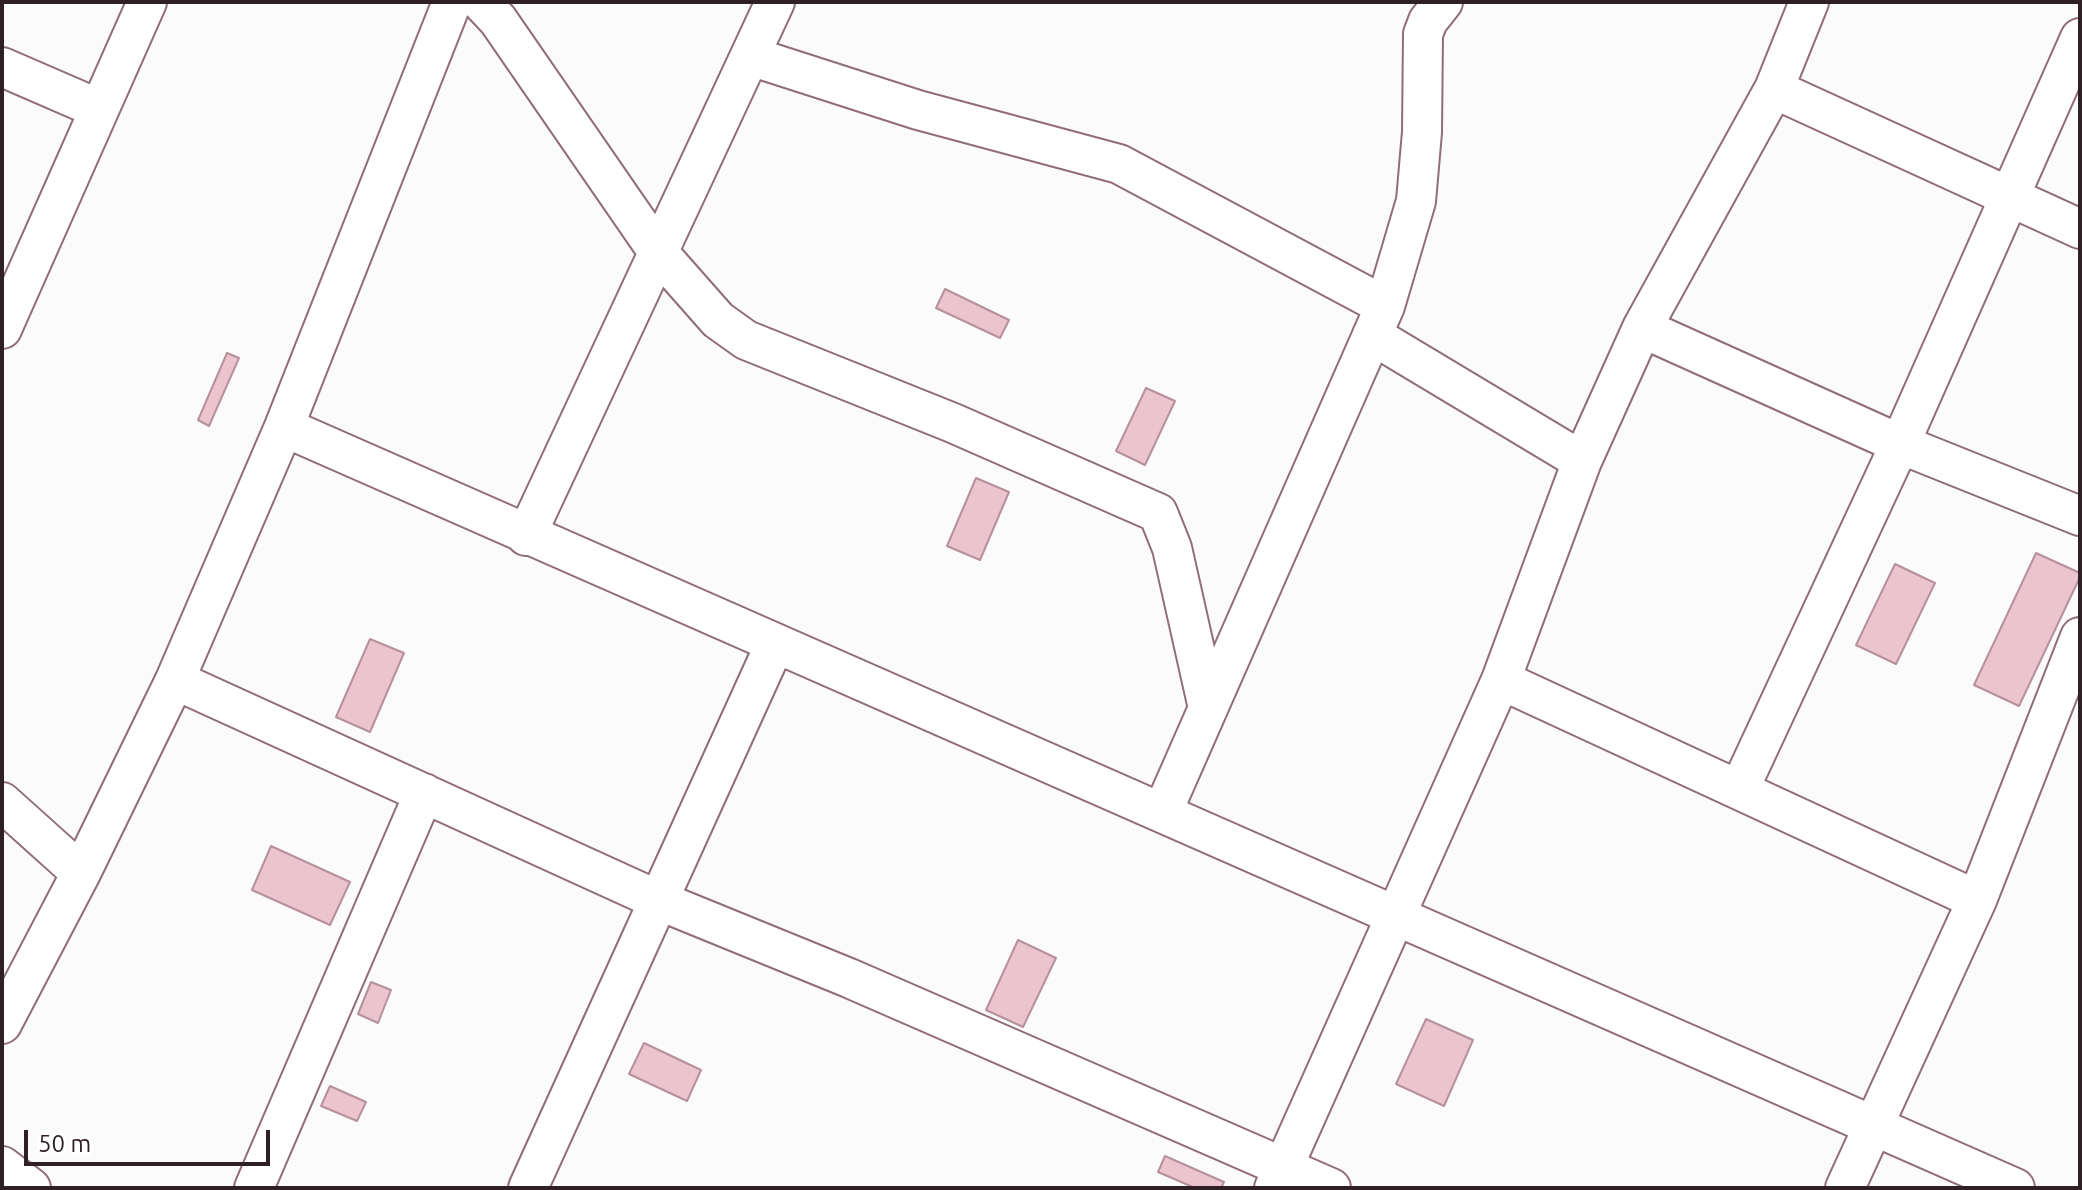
<!DOCTYPE html>
<html>
<head>
<meta charset="utf-8">
<style>
  body { margin:0 }
  #map { position:relative; width:2082px; height:1190px; overflow:hidden; background:#fbfbfb; font-family:Ubuntu,sans-serif }
  canvas { display:block }
  .frame { position:absolute; inset:0; border:4px solid #2f2025; pointer-events:none }
  .scale { position:absolute; left:24px; top:1130px; width:246px; height:36px; box-sizing:border-box; border:4px solid #2f2025; border-top:0; padding-left:10px; font-size:24px; line-height:28px; white-space:nowrap; color:#2f2025; -webkit-text-stroke:6px #fff; paint-order:stroke }
</style>
</head>
<body>
<div id="map">
<canvas width="2082" height="1190"></canvas>
<div class="frame"></div>
<div class="scale">50 m</div>
</div>
<script>
const ctx = document.querySelector('canvas').getContext('2d');
ctx.lineJoin = 'round';
function fill(path, color) { ctx.fillStyle = color; ctx.fill(path, 'evenodd'); }
const shape = rows => new Path2D(rows.map(r => 'M' + r).join(''));
function strokePath(path, color, width, dash) { ctx.strokeStyle = color; ctx.lineWidth = width; ctx.lineCap = dash ? 'butt' : 'round'; ctx.setLineDash(dash || []); ctx.stroke(path); }
const building = shape([
  [945,289,1009,320,1000,338,936,308,945,289],
  [227,353,239,358,209,426,198,420,227,353],
  [1146,388,1175,401,1145,465,1116,451,1146,388],
  [976,478,1009,492,980,560,947,546,976,478],
  [2036,553,2080,573,2080,577,2019,706,1974,685,2036,553],
  [1895,564,1935,583,1896,664,1856,645,1895,564],
  [370,639,404,653,370,732,336,717,370,639],
  [271,846,350,882,330,925,252,890,271,846],
  [1018,940,1056,958,1023,1027,986,1010,1018,940],
  [371,982,391,990,378,1023,358,1014,371,982],
  [1426,1019,1473,1040,1444,1106,1396,1084,1426,1019],
  [644,1043,701,1070,687,1101,629,1074,644,1043],
  [330,1086,366,1102,357,1121,321,1106,330,1086],
  [1165,1156,1224,1182,1221,1188,1195,1188,1158,1172,1165,1156]
]);
fill(building, '#ecc4cf');
strokePath(building, '#b6909a', 2);
const minor = shape([
  [481,2,498,20,658,252,718,320,746,340,953,423,1158,513,1172,548,1208,708],
  [750,56,918,110,1119,164,1385,306],
  [2,67,99,109],
  [1774,89,2080,229],
  [1642,328,1900,444,2080,516],
  [2,329,147,2],
  [1372,335,1582,461],
  [284,427,2015,1188],
  [526,536,775,2],
  [175,680,660,901,849,978,1331,1188],
  [1501,680,1977,900],
  [1739,790,1900,444,2080,38],
  [2,802,81,873],
  [1162,813,1385,306,1416,201,1422,132,1423,34,1428,21,1443,2],
  [2,1024,81,873,175,680,284,427,452,2],
  [2,1166,31,1188],
  [254,1188,424,793],
  [528,1188,775,644],
  [1274,1188,1501,680,1582,461,1642,328,1774,89,1809,2],
  [1845,1188,1977,900,2080,637]
]);
strokePath(minor, '#906d77', 42);
strokePath(minor, '#fff', 38);
</script>
</body>
</html>
